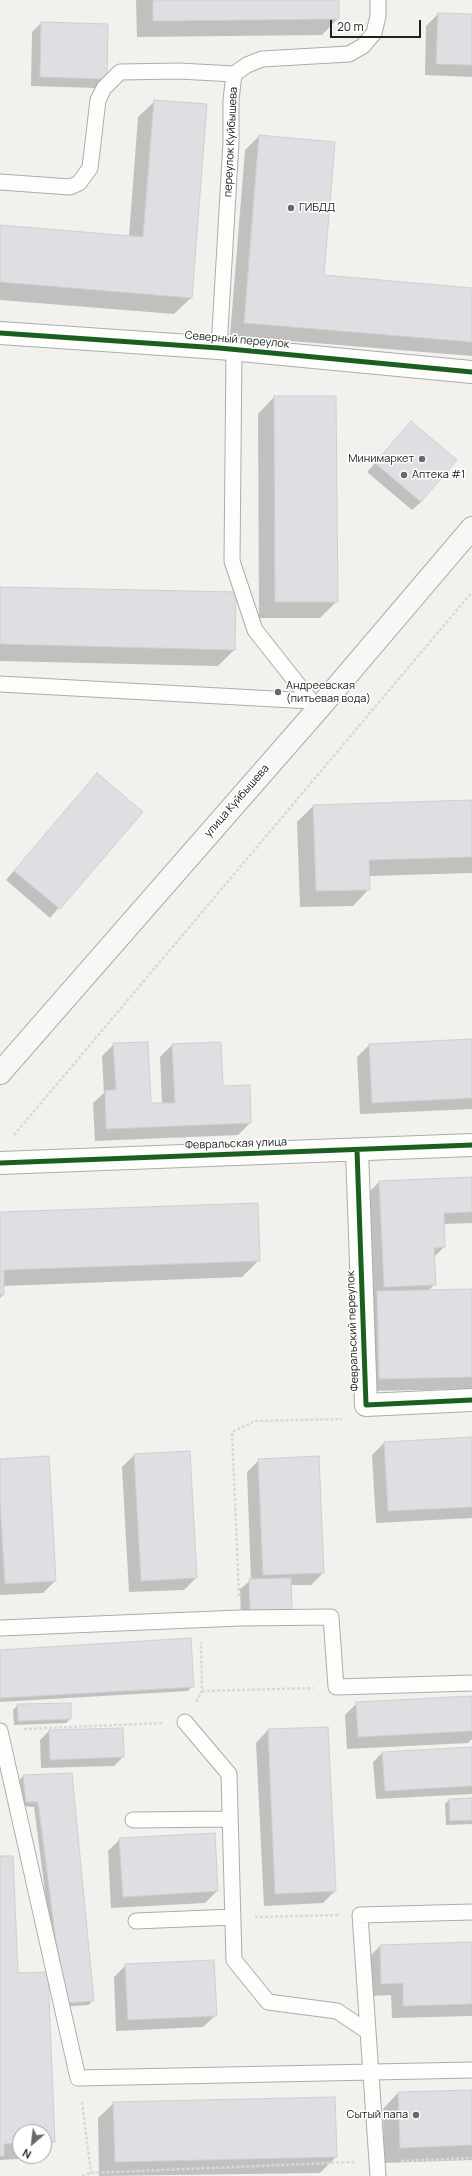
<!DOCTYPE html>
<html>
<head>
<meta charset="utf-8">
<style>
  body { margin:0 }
  #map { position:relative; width:472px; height:2176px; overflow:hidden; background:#f3f1ee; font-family:Manrope,sans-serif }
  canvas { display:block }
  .north { position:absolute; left:12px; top:2124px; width:40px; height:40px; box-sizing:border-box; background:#fff; border:1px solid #a6a6a5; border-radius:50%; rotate:208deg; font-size:11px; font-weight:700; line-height:16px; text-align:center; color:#21201f }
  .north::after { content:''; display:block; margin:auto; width:14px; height:18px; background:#6a6967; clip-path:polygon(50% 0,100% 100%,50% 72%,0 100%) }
  .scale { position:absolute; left:330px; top:20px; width:91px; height:18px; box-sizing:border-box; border:2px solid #21201f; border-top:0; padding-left:5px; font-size:12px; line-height:14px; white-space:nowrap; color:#21201f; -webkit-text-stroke:3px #fff; paint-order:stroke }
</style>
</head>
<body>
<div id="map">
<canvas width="472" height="2176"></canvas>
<div class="north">N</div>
<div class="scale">20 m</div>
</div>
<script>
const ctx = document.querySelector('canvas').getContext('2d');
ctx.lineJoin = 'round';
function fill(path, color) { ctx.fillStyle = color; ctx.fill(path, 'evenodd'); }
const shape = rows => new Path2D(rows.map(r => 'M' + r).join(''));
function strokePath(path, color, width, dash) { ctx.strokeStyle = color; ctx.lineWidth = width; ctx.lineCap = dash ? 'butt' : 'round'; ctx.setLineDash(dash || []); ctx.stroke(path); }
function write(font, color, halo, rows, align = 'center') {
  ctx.font = font + ' Manrope,sans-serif'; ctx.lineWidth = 3; ctx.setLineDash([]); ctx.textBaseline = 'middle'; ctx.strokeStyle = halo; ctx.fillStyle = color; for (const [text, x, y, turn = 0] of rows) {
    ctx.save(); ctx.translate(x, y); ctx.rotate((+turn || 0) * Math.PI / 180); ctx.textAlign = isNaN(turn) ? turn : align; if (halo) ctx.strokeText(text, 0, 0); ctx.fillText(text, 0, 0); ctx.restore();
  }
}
fill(shape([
  [136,0,338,0,338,18,322,35,137,37],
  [438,14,472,15,472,77,425,75,426,26],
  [41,23,106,79,97,88,31,86,32,32],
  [155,101,191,298,174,314,0,300,0,226,129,236,138,117],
  [259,136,323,276,472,289,472,356,230,336,245,150],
  [274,397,337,601,320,618,259,618,258,414],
  [411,422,421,502,412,510,367,472],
  [0,588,234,650,218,666,0,661],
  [97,774,141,812,50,918,6,880],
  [472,801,472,873,369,876,369,889,353,906,300,907,297,822,313,806],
  [472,1040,472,1109,360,1114,357,1057,369,1045],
  [114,1044,150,1104,162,1104,160,1057,172,1045,250,1123,238,1135,95,1141,93,1103,104,1093,102,1056],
  [472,1178,472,1223,443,1224,444,1247,434,1257,435,1284,428,1291,472,1290,472,1389,367,1391,367,1194,379,1182],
  [0,1213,259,1260,242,1277,3,1286,3,1295,0,1298],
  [472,1438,472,1518,376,1523,372,1455,384,1443],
  [134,1455,196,1578,184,1590,129,1592,122,1467],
  [0,1460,55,1581,43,1593,0,1595],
  [259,1460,323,1573,311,1585,290,1585,241,1620,240,1589,251,1580,247,1472],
  [0,1651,192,1686,188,1691,0,1702],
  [472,1697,472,1739,468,1743,347,1749,345,1715,357,1703],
  [18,1705,70,1719,66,1723,14,1725,13,1710],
  [327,1728,335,1891,323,1903,264,1906,256,1743,268,1730],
  [49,1731,123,1757,114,1766,41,1768,40,1740],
  [472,1748,472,1794,376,1799,373,1762,382,1753],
  [72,1774,93,2000,89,2005,60,2007,34,1807,22,1806,19,1781,23,1776],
  [472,1799,472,1824,446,1825,445,1804,449,1800],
  [120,1839,217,1891,205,1903,111,1908,108,1851],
  [0,1857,17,1974,54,2141,44,2151,44,2132,20,2132,20,2156,39,2156,37,2158,0,2160],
  [472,1943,472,2016,392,2018,391,1995,369,1996,368,1958,380,1946],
  [126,1965,216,2015,203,2027,116,2031,114,1977],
  [472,2091,472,2160,384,2163,383,2109,398,2093],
  [114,2103,336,2157,320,2173,99,2176,98,2118]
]), '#0003');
const building = shape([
  [153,0,339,0,339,19,153,21,153,0],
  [438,13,472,14,472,65,436,64,438,13],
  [41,22,108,24,107,79,40,77,41,22],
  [154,100,207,104,192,298,0,282,0,225,143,237,154,100],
  [259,135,335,142,324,275,472,288,472,342,244,323,259,135],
  [274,396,336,396,338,602,275,602,274,396],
  [411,421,457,460,421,502,375,463,411,421],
  [0,587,236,592,235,650,0,644,0,587],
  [97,773,143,812,60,909,14,871,97,773],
  [472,800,472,857,369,860,370,890,316,891,313,805,472,800],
  [472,1039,472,1098,372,1103,369,1044,472,1039],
  [148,1042,151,1103,175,1103,172,1044,221,1042,223,1086,250,1085,251,1123,106,1129,105,1090,116,1090,113,1043,148,1042],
  [472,1177,472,1212,444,1213,445,1247,434,1248,436,1285,384,1287,379,1181,472,1177],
  [258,1203,260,1261,4,1270,4,1295,0,1295,0,1212,258,1203],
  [472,1289,472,1377,379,1379,377,1291,472,1289],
  [472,1437,472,1507,388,1511,384,1442,472,1437],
  [190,1451,197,1578,141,1581,134,1454,190,1451],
  [49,1456,56,1581,5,1584,0,1502,0,1459,49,1456],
  [319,1456,324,1573,263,1575,258,1459,319,1456],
  [291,1578,292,1610,250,1611,249,1579,291,1578],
  [191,1638,194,1687,0,1698,0,1650,191,1638],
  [472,1696,472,1731,358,1737,356,1702,472,1696],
  [71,1703,71,1719,18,1721,17,1704,71,1703],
  [328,1727,336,1891,275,1894,268,1729,328,1727],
  [123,1728,124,1757,50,1760,49,1730,123,1728],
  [472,1747,472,1786,385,1791,382,1752,472,1747],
  [72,1773,94,2001,64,2003,38,1802,26,1802,23,1775,72,1773],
  [472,1798,472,1820,450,1821,449,1799,472,1798],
  [215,1833,218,1891,123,1897,119,1838,215,1833],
  [0,1856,13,1856,18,1973,48,1972,55,2142,44,2142,44,2132,20,2132,20,2143,4,2144,4,2156,0,2156,0,1856],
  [472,1942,472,2004,403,2006,403,1983,381,1984,380,1945,472,1942],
  [214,1960,217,2016,128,2020,125,1964,214,1960],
  [472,2090,472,2145,400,2148,398,2092,472,2090],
  [335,2097,337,2157,115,2162,113,2102,335,2097]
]);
fill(building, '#e0dde3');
strokePath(building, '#d0cfcf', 1);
const service = shape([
  [0,182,70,187,79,183,90,168,98,100,104,88,120,72,179,71,234,74],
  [219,348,231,142,231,100,234,74,247,65,262,59,349,54,363,46,374,33,378,16,378,0],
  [234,349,232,561,255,630,311,701,319,708],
  [0,684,311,701],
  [0,1628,240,1618,331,1617,336,1687,472,1683],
  [185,1722,229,1774,234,1960,268,2002,337,2011,367,2031],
  [0,1731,78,2078,472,2070],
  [133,1820,230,1819],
  [136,1921,233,1917],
  [378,2176,360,1915,472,1912]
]);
const minor = shape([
  [0,333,219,348,472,372],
  [357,1150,366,1405,472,1400],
  [0,1163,472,1145]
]);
const secondary = shape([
  [0,1073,319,708,472,528]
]);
strokePath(service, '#aeacaa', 17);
strokePath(minor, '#aeacaa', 24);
strokePath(secondary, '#aeacaa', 24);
strokePath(shape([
  [14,1135,472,592],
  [239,1596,232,1432,255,1421,342,1419],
  [202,1691,313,1688],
  [196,1702,202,1691,201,1642],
  [24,1729,163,1723],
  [255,1917,338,1915],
  [82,2102,91,2173],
  [401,2161,472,2158],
  [82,2176,91,2173,354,2162]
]), '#d9d8d8', 2.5, [3, 2]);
strokePath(service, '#fdfdfc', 15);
strokePath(minor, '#fdfdfc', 22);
strokePath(secondary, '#f9f7f5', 22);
strokePath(shape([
  [0,333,219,348,472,372],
  [357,1150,366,1405,472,1400],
  [0,1163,472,1145]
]), '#1b5e20', 5);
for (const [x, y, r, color] of [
  [291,208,4,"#6a6967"],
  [422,459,4,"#6a6967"],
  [404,475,4,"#6a6967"],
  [278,692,4,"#6a6967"],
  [416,2115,4,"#6a6967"]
]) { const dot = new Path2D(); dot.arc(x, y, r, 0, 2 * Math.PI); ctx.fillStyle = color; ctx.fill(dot); strokePath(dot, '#fff', 1.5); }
write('11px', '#21201f', '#fff', [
  ["переулок Куйбышева",231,142,-87],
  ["Северный переулок",237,340,5],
  ["улица Куйбышева",237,801,-49],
  ["Февральская улица",236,1144,-2],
  ["Февральский переулок",353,1331,-92]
]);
write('11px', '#21201f', '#fff', [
  ["ГИБДД",299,208],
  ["Минимаркет",414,459,"right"],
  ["Аптека #1",412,475],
  ["Андреевская",286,686],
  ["(питьевая вода)",286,699],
  ["Сытый папа",408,2115,"right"]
], 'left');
</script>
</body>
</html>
